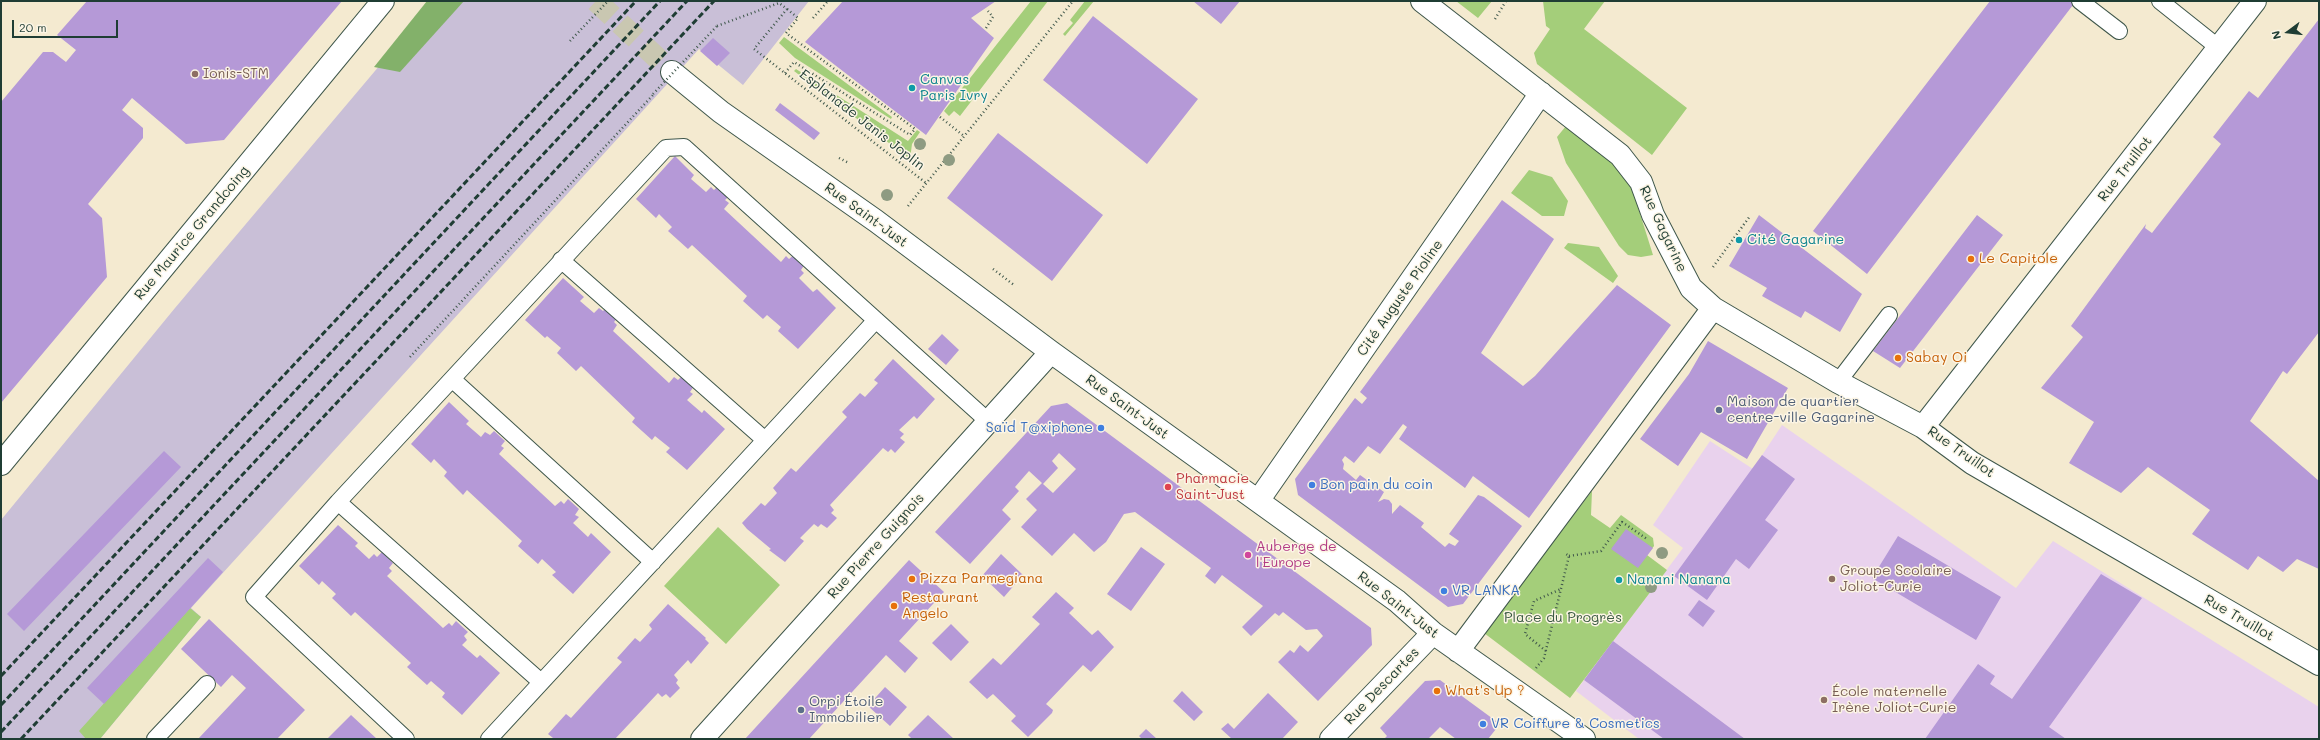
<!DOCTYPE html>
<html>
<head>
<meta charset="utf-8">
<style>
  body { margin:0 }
  #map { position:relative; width:2320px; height:740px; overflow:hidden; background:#f4ead0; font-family:Mali,sans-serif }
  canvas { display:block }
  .frame { position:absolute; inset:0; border:2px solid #1f3d34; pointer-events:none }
  .north { position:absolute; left:2268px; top:12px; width:40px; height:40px; -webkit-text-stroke:3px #fcf5e5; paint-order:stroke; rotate:255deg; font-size:11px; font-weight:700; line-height:16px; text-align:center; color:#1f3d34 }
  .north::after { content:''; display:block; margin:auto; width:14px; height:18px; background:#1f3d34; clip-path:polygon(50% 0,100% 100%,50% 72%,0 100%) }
  .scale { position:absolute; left:12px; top:20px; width:106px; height:18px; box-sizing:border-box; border:2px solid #1f3d34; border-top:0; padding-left:5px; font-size:12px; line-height:14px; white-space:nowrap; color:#1f3d34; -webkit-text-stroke:3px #fcf5e5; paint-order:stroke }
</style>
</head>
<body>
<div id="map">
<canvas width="2320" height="740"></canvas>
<div class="frame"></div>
<div class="north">N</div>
<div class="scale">20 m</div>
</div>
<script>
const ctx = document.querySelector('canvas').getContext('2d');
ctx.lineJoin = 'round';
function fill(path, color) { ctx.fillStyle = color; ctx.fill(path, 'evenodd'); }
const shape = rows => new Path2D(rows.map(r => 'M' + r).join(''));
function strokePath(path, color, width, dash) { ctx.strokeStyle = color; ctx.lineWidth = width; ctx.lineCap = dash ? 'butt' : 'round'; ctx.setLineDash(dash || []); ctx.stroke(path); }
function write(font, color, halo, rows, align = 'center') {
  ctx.font = font + ' Mali,sans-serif'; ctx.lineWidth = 3; ctx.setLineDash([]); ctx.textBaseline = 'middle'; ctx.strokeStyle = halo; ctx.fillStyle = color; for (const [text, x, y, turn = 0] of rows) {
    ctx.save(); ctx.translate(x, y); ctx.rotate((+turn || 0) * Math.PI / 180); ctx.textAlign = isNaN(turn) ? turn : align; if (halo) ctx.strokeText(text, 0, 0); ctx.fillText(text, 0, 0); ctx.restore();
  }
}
fill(shape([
  [1782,425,2016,588,2053,541,2319,707,2319,739,1639,739,1576,691,1683,548,1653,525,1710,441,1753,469]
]), '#e9d2ed');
fill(shape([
  [434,1,809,1,743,85,699,49,191,608,201,617,100,739,1,739,1,520,175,308]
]), '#c9bfd7');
fill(shape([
  [1031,1,1048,1,960,116,954,111,949,116,944,111],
  [1085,1,1094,1,1065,36,1063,34,1073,23,1070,20],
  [1456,1,1492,1,1478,18],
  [1543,1,1605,1,1584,29,1687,108,1652,155,1537,64,1534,53,1550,29,1546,26],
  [784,37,892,117,891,119,795,58,779,43],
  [796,69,908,141,917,130,920,132,912,144,910,159,794,71],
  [1566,126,1614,164,1631,185,1653,255,1641,257,1628,255,1619,246,1566,163,1557,137],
  [1529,170,1552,177,1568,201,1564,216,1542,216,1511,193],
  [1568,243,1599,247,1618,276,1613,283,1564,248],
  [1592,491,1591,515,1610,528,1621,515,1653,538,1654,546,1647,555,1667,570,1570,698,1484,633],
  [718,527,780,585,726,644,664,586],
  [190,608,201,617,100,739,86,739,79,731]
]), '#a4ce7a');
fill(shape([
  [427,1,464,1,400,72,374,67]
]), '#83b16a');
fill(shape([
  [87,1,342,1,224,140,186,144,132,98,122,110,143,128,143,138,88,204,102,218,107,277,1,403,1,102,43,52,53,52,66,62,76,50,57,35],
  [843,1,996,1,971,18,994,38,926,135,805,42],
  [1193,1,1240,1,1221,24],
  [1990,1,2076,1,1867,274,1813,231],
  [1093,16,1198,99,1147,164,1043,80],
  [2319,19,2319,332,2287,374,2283,371,2250,421,2319,481,2319,569,2297,559,2283,572,2258,556,2248,570,2192,534,2210,510,2148,467,2121,493,2069,463,2094,422,2041,388,2083,337,2071,326,2146,224,2145,228,2152,233,2221,144,2213,137,2249,91,2258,98],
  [713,38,730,53,717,66,700,51],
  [780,103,820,133,814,140,775,110],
  [998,133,1103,215,1052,281,947,198],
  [675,156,694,175,691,179,706,192,711,187,714,190,719,185,730,195,725,200,729,203,724,209,781,262,786,256,789,259,795,254,805,264,801,270,804,273,799,278,813,292,817,289,836,308,798,349,778,331,781,327,767,315,763,319,743,301,747,296,692,245,688,249,668,231,672,227,659,214,656,218,636,199],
  [1502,200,1554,239,1481,353,1523,386,1535,376,1617,285,1671,325,1529,518,1473,476,1465,488,1399,439,1407,427,1403,424,1380,454,1368,446,1354,463,1345,456,1342,460,1344,464,1343,469,1356,480,1360,475,1384,492,1378,502,1384,499,1389,500,1392,504,1392,514,1400,505,1424,523,1421,527,1445,547,1449,543,1455,546,1459,541,1449,534,1478,495,1484,497,1522,526,1463,604,1448,607,1298,495,1295,479,1355,398,1362,404,1367,398,1360,392],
  [1759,215,1862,294,1840,332,1805,311,1801,318,1762,296,1767,288,1729,266],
  [1977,215,2003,235,1900,368,1873,351],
  [563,278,584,297,580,301,594,313,599,308,603,311,607,307,619,316,614,322,617,325,613,331,669,383,674,377,678,380,682,376,694,386,690,392,693,394,687,400,702,413,704,410,725,429,687,470,666,452,670,448,655,436,652,440,632,422,635,418,581,366,576,371,557,353,561,348,547,336,545,338,525,320],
  [942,334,959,350,946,365,928,349],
  [1708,341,1788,388,1747,459,1701,432,1678,466,1640,439,1689,374],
  [893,359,935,399,917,419,914,416,899,430,904,434,900,438,905,442,895,453,891,449,888,452,883,448,830,505,834,510,831,513,837,518,827,528,821,524,818,527,814,524,800,538,804,541,785,562,769,550,771,549,747,529,742,523,761,503,765,506,777,493,773,488,791,468,796,472,847,417,842,412,860,393,865,397,878,383,874,380],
  [449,402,469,421,466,424,481,437,485,432,490,435,494,431,505,441,501,446,504,448,499,454,555,506,561,501,564,504,568,499,579,509,575,515,579,517,573,523,588,537,591,533,611,552,573,594,552,575,556,572,542,559,538,564,518,546,522,541,467,490,463,495,444,476,447,472,434,459,431,463,411,444],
  [1067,403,1371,628,1372,645,1318,701,1278,662,1290,650,1294,653,1300,645,1308,652,1323,636,1317,629,1306,630,1283,612,1279,616,1275,613,1251,636,1242,627,1263,606,1222,575,1215,584,1205,576,1211,568,1135,512,1124,514,1106,542,1094,552,1074,533,1052,556,1021,527,1037,510,1026,499,1042,483,1029,471,1015,487,1019,491,1002,510,1011,519,970,564,935,532,1051,406],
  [1059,453,1076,469,1053,493,1043,484,1058,468,1052,461],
  [164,451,181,467,24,631,7,614],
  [1762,455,1795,479,1765,520,1778,530,1749,569,1736,559,1707,600,1674,576],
  [338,525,358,543,355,546,369,559,374,554,377,557,382,552,393,563,389,568,392,571,387,576,443,628,449,623,452,626,456,621,468,632,464,636,467,640,462,645,477,658,480,655,500,673,462,715,442,697,445,693,431,681,427,685,407,667,411,663,355,612,351,616,332,598,336,594,322,581,319,585,299,566],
  [1626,529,1653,548,1638,568,1611,549],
  [1898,536,2001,597,1976,640,1872,578],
  [1141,547,1165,564,1131,611,1107,594],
  [1001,554,1023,575,1004,597,982,576],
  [208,558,223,572,104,704,87,688],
  [909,560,944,592,899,641,918,658,905,673,886,655,809,739,745,739],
  [2101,574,2142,598,2049,727,2066,739,1925,739,1978,664,1995,676,1990,684,2012,699],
  [1056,592,1074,608,1069,613,1092,635,1098,630,1114,647,1091,672,1083,665,1046,704,1053,710,1052,713,1028,737,1011,721,1016,716,993,694,987,699,969,682,993,658,1001,665,1040,624,1032,617],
  [1699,600,1715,611,1703,627,1688,615],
  [668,604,706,638,705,639,709,643,691,664,688,660,674,675,678,680,676,683,680,688,670,698,666,694,662,697,658,693,615,739,551,739,553,738,548,734,566,714,571,718,622,662,617,658,635,638,640,642,652,629,649,625],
  [209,619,305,710,277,739,198,739,246,688,232,675,221,687,181,649],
  [951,624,969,642,951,661,932,643],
  [1613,641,1745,739,1664,739,1584,680],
  [1440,680,1500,724,1488,739,1456,739,1440,727,1428,739,1384,739,1387,736,1380,728,1425,681],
  [885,687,907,707,890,726,868,706],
  [1182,691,1203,712,1194,721,1173,701],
  [1268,693,1298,722,1282,739,1232,739,1221,729,1228,723,1234,729],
  [351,715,377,739,327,739],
  [928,715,954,739,912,739,908,735],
  [1146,729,1157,739,1142,739,1139,736]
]), '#b599d7');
strokePath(shape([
  [596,1,672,72]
]), '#c9c7b1', 22, [22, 11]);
const lane = shape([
  [2080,1,2119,31],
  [2160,1,2219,48],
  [561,260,765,440],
  [452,379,653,562],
  [1838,382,1889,315],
  [338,502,541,682],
  [155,739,207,684],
  [406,739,254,597,338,502,666,148,684,147,989,422],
  [489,739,876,320]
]);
const street = shape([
  [1422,1,1620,155,1641,182,1653,215,1691,288,1713,308,1838,382,1923,427,1972,463,2319,664],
  [672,72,721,112,876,221,1051,352,1397,601,1433,633,1584,739],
  [1923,427,2255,1],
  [1,464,383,1],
  [1258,501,1541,93],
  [1458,651,1713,308],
  [702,739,1051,352],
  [1331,739,1433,633]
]);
strokePath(lane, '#3f574b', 18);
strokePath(street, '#3f574b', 24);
strokePath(shape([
  [813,18,828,1],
  [1495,19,1506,1],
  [717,26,779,3,787,9,754,49,926,183],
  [986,28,993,17,988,11],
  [570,41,608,1],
  [785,73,794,62,910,135,915,129,786,33,798,18,787,9],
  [940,117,964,136],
  [839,158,849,163],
  [908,206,1073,1],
  [1713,267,1750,216],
  [993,269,1014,285],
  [410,357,653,95],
  [1569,556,1601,551,1622,522,1647,539],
  [1546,651,1525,634,1534,601,1561,589],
  [1536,668,1544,658,1569,556,1566,554]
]), '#3f574b', 2.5, [1, 3]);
strokePath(lane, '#fff', 16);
strokePath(street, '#fff', 22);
strokePath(shape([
  [1,676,636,1],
  [1,705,660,1],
  [1,732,687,1],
  [21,739,714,1]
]), '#1f3d34', 3, [6, 3]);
strokePath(shape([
  [653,94,717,26]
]), '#3f574b', 2.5, [1, 3]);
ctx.fillStyle = '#8e9b82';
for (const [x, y] of [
  [920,144],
  [949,160],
  [887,195],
  [1662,553],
  [1651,587]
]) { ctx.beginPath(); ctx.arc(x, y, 6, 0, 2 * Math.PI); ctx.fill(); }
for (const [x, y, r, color] of [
  [195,74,4,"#8d6e63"],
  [912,88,4,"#0f9aa8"],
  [1739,240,4,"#0f9aa8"],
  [1971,259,4,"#e8710a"],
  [1898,358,4,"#e8710a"],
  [1719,410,4,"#5c6f8a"],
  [1101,428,4,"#3f7fe0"],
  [1312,485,4,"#3f7fe0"],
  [1168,487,4,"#e0444e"],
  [1248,555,4,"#d1479c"],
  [912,579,4,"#e8710a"],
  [1832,579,4,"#8d6e63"],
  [1619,580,4,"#0f9aa8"],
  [1444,591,4,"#3f7fe0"],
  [894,606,4,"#e8710a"],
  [1437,691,4,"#e8710a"],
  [1824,700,4,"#8d6e63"],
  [801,710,4,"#5c6f8a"],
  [1483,724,4,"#3f7fe0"]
]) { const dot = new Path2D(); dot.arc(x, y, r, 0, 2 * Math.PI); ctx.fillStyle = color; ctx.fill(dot); strokePath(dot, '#fcf5e5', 1.5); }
write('14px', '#785e54', '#fcf5e5', [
  ["Ionis-STM",203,74],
  ["Groupe Scolaire",1840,571],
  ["Joliot-Curie",1840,587],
  ["École maternelle",1832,692],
  ["Irène Joliot-Curie",1832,708]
], 'left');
write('14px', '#0d838f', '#fcf5e5', [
  ["Canvas",920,80],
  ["Paris Ivry",920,96],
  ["Cité Gagarine",1747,240],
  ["Nanani Nanana",1627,580]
], 'left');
write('14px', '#1f3d34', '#fcf5e5', [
  ["Esplanade Janis Joplin",862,120,38],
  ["Rue Truillot",2125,169,-52],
  ["Rue Saint-Just",866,215,36],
  ["Rue Gagarine",1663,229,65],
  ["Rue Maurice Grandcoing",192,233,-50],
  ["Cité Auguste Pioline",1400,298,-55],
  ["Rue Saint-Just",1127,407,36],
  ["Rue Truillot",1961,452,35],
  ["Rue Pierre Guignois",876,546,-48],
  ["Rue Saint-Just",1398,605,38],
  ["Rue Truillot",2239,618,30],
  ["Rue Descartes",1382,686,-46]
]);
write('14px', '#c56008', '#fcf5e5', [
  ["Le Capitole",1979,259],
  ["Sabay Oi",1906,358],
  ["Pizza Parmegiana",920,579],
  ["Restaurant",902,598],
  ["Angelo",902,614],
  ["What's Up ?",1445,691]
], 'left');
write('14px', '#4e5e75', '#fcf5e5', [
  ["Maison de quartier",1727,402],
  ["centre-ville Gagarine",1727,418],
  ["Orpi Étoile",809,702],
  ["Immobilier",809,718]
], 'left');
write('14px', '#366cbe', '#fcf5e5', [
  ["Saïd T@xiphone",1093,428,"right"],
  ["Bon pain du coin",1320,485],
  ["VR LANKA",1452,591],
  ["VR Coiffure & Cosmetics",1491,724]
], 'left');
write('14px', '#be3a42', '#fcf5e5', [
  ["Pharmacie",1176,479],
  ["Saint-Just",1176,495]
], 'left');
write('14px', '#b23c85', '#fcf5e5', [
  ["Auberge de",1256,547],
  ["l'Europe",1256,563]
], 'left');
write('14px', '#3a5a42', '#fcf5e5', [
  ["Place du Progrès",1563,618]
]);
</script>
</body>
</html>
